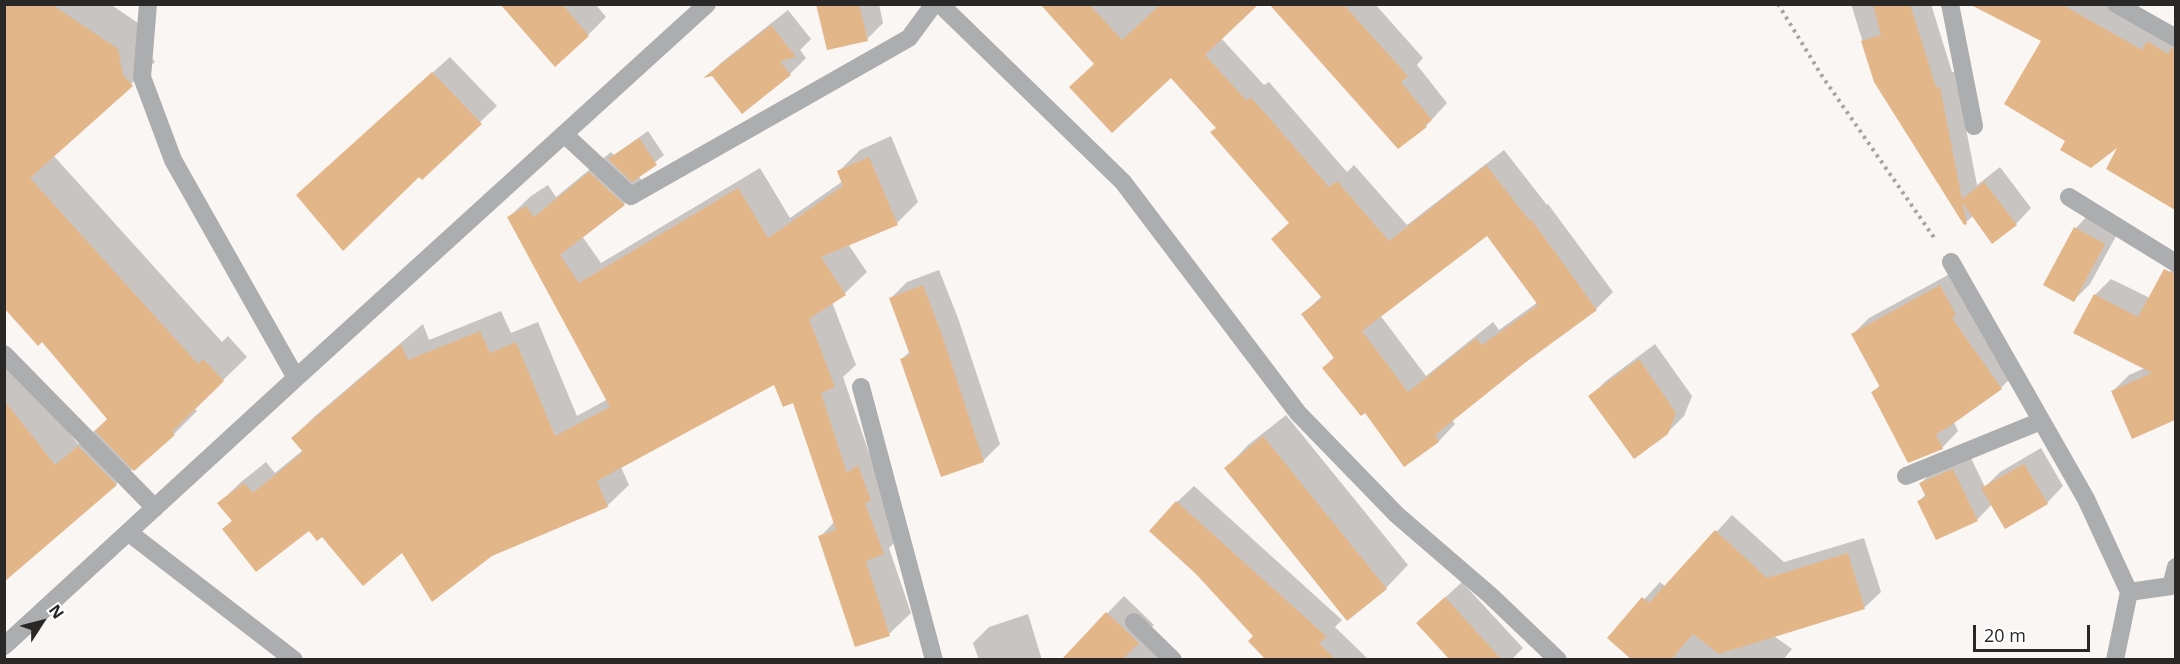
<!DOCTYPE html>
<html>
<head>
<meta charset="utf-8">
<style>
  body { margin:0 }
  #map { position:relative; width:2180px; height:664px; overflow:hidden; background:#faf6f3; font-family:"Open Sans",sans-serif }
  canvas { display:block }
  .frame { position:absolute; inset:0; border:6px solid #292827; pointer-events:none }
  .north { position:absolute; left:12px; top:592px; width:60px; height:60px; -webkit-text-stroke:4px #fff; paint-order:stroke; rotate:54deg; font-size:16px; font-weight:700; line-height:24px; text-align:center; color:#292827 }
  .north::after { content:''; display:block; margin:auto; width:21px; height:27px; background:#292827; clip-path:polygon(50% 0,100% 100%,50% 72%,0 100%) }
  .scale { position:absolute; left:1973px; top:625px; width:117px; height:27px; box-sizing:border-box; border:3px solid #292827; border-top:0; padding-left:8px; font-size:18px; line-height:21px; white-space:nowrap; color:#292827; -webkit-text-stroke:4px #fff; paint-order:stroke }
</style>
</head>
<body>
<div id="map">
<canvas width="2180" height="664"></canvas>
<div class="frame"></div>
<div class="north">N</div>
<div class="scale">20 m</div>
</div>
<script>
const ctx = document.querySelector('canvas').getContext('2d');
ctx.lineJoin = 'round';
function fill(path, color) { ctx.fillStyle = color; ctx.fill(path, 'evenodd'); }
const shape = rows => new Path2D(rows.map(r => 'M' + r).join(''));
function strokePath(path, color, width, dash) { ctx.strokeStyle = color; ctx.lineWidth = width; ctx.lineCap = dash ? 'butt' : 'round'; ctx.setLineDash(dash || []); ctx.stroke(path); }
fill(shape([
  [4,4,110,4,141,25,146,51,155,62,53,155,222,342,228,336,247,357,194,408,197,411,174,434,4,580,4,363,23,374,78,444,109,419,42,340],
  [502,4,598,4,597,6,606,17,588,35],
  [818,4,879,4,883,23,867,39],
  [1042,4,1257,4,1221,38,1264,85,1269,82,1347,172,1354,165,1407,225,1504,150,1547,205,1548,204,1613,292,1596,309,1525,361,1452,420,1455,424,1439,441,1404,465,1366,410,1324,368,1335,356,1303,314,1322,296,1290,222,1217,127,1171,76,1096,63],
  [1488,234,1538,302,1499,330,1493,322,1426,376,1380,315],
  [1271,4,1375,4,1423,58,1417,65,1447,103,1426,126,1398,147],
  [1851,4,1931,4,1952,72,1955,72,1977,185,2000,167,2031,208,2016,224,1974,215,1965,223,1875,81],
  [1974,4,2107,4,2157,33,2176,32,2176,207,2108,168,2122,143,2067,141,2043,41],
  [788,10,811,39,800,50,806,58,790,74,708,75,722,62],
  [450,57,497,106,422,177,419,175,314,179],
  [648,131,664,155,638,176,645,183,624,204,582,236,601,263,760,168,790,218,843,181,839,171,860,150,891,136,918,202,897,223,848,244,867,272,845,293,832,302,856,365,843,377,869,453,879,445,905,532,889,548,911,613,889,634,820,537,835,521,794,401,775,383,621,467,629,485,607,506,491,554,402,551,322,535,309,529,224,529,233,520,219,503,241,482,266,462,275,473,303,450,293,438,314,417,423,324,429,340,501,311,511,333,538,322,577,416,608,399,509,217,531,196,548,185,556,197,611,152,614,155],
  [2092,211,2121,227,2090,284,2074,300,2045,284,2076,228],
  [2173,269,2176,270,2176,293,2160,285,2160,289,2176,297,2176,418,2132,437,2113,391,2129,375,2145,368,2095,295,2111,279,2150,298,2157,285],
  [939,270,958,318,1000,444,983,461,902,359,910,351,890,299,907,282],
  [1957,270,2017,371,2001,388,1954,422,1958,431,1942,448,1873,392,1881,384,1853,334,1869,318],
  [1655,344,1692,396,1684,416,1667,433,1590,396,1607,380],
  [1286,415,1408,565,1386,588,1226,468,1248,445],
  [2041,448,2063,486,2047,503,1992,504,1977,520,1919,501,1926,494,1921,483,1937,467,1969,454,1985,487,2000,472],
  [1194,486,1342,620,1335,627,1369,660,1268,660,1177,502],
  [1732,515,1784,562,1864,538,1881,592,1864,608,1774,636,1792,649,1783,660,1634,660,1609,638,1660,582,1666,587],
  [1462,582,1523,648,1511,660,1452,660,1435,607],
  [1124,596,1154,625,1145,634,1172,660,1063,659],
  [1028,614,1042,660,979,660,973,643,989,627]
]), '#0003');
fill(shape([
  [4,4,51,4,118,49,123,75,133,86,30,178,198,364,203,359,224,381,172,432,175,435,134,471,95,431,107,419,42,342,38,346,4,308],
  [500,4,562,4,589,36,555,67],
  [816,4,859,4,868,41,827,50],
  [1040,4,1089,4,1122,40,1161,4,1259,4,1205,55,1247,101,1251,97,1329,187,1337,181,1389,241,1486,165,1529,220,1531,219,1597,310,1526,362,1435,435,1439,442,1404,467,1365,413,1361,416,1322,368,1334,358,1301,314,1322,298,1271,239,1289,223,1210,132,1216,128,1171,78,1112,133,1069,87,1094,64],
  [1487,236,1538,305,1482,345,1476,338,1408,392,1362,331],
  [1269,4,1343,4,1408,76,1401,82,1432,120,1425,125,1427,127,1398,149],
  [1873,4,1910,4,1936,87,1940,87,1962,199,1984,182,2017,225,1992,244,1962,202,1967,224,1964,225,1874,82,1861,41,1881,35],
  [1969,4,2061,4,2142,50,2147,41,2168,54,2171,48,2175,49,2175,210,2106,169,2117,148,2091,168,2060,150,2065,141,2004,104,2041,41],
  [771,25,796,57,780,61,791,75,742,114,712,76,703,78],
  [432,72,482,124,422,180,419,177,343,251,296,195],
  [639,138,657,165,632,182,608,159],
  [869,157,898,225,821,257,846,295,809,319,835,387,821,393,847,473,858,465,871,501,865,503,884,554,866,561,890,636,855,647,818,536,836,530,793,403,783,407,774,385,597,481,608,507,492,556,432,602,402,553,363,586,322,537,317,541,309,531,256,572,222,529,232,521,217,503,244,483,253,493,303,452,291,438,401,344,408,360,480,331,490,353,516,342,555,436,610,407,507,217,526,206,534,217,589,172,625,205,560,255,579,283,738,188,768,238,843,186,837,171],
  [2074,227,2105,244,2074,302,2043,285],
  [2164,269,2175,274,2175,420,2132,439,2111,391,2152,373,2073,333,2094,294,2138,317],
  [923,285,942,335,984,462,941,477,900,359,910,355,889,298],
  [1940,285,1956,315,1952,318,2002,389,1947,428,1936,434,1943,449,1908,463,1871,392,1880,387,1851,334],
  [1639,359,1676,413,1668,434,1634,459,1588,396],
  [4,400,55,465,78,446,117,485,4,582],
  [1263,436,1387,589,1347,621,1224,468],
  [2024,464,2048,504,2005,529,1981,488],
  [1953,469,1978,521,1936,540,1917,501,1926,497,1919,483],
  [1176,501,1327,637,1319,643,1336,660,1266,660,1248,641,1253,636,1196,574,1149,531],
  [1715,530,1767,578,1848,553,1865,609,1719,654,1693,634,1671,660,1632,660,1607,638,1642,597,1649,603],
  [1445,597,1502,660,1450,660,1416,623],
  [1106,612,1139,643,1122,660,1061,660]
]), '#e2b689');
strokePath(shape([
  [1778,4,1822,76,1935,239]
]), '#a6a3a1', 4, [3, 4.5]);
strokePath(shape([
  [148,4,142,77,173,160,296,378],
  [940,4,1123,182,1298,413,1397,515,1491,596,1558,660],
  [1950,4,1974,126],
  [2116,4,2176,38],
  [564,134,631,196,909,38,934,4],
  [2069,197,2176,263],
  [1951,262,2086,499,2129,592,2115,660],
  [4,354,155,508],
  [861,387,934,660],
  [1906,476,2041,421],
  [128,532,294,660],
  [2129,592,2171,586,2176,567],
  [1134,622,1173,660],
  [4,646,296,378,707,4]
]), '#abadae', 18);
</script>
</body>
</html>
